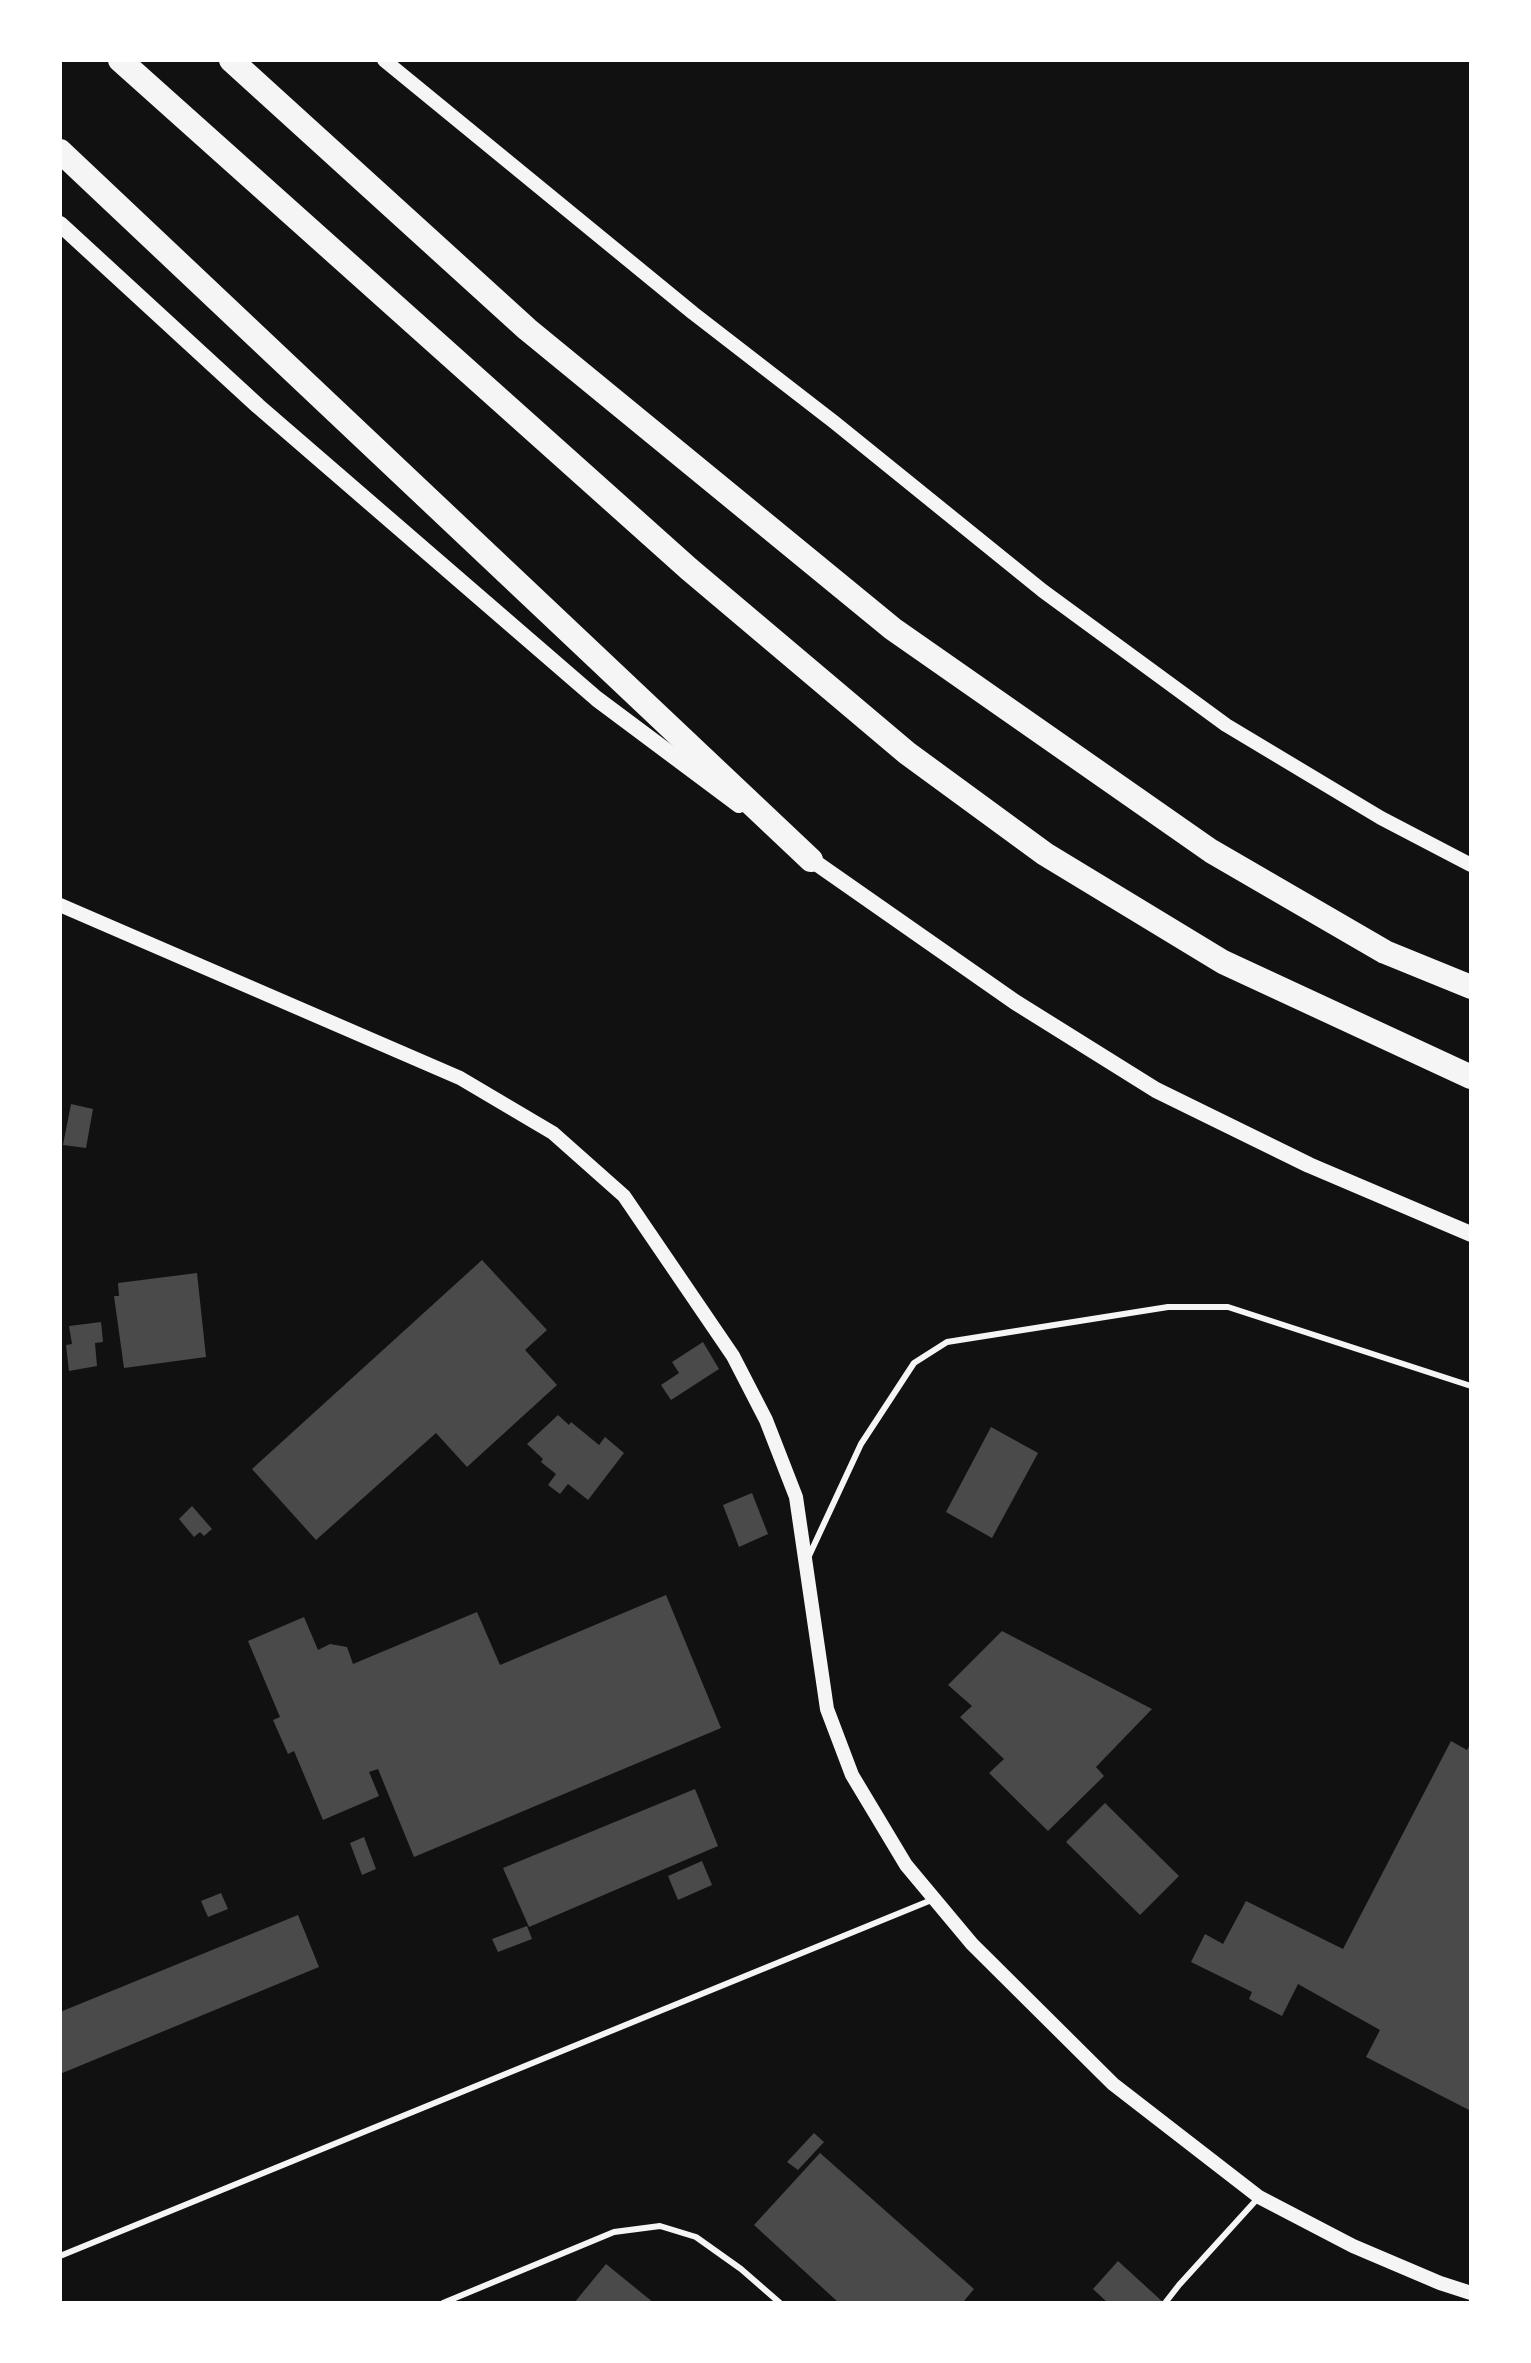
<!DOCTYPE html>
<html>
<head>
<meta charset="utf-8">
<style>
  body { margin:0 }
  #map { position:relative; width:1531px; height:2363px; overflow:hidden; background:#111; font-family:Karla,sans-serif }
  canvas { display:block }
  .frame { position:absolute; inset:0; border:62px solid #fff; pointer-events:none }
</style>
</head>
<body>
<div id="map">
<canvas width="1531" height="2363"></canvas>
<div class="frame"></div>
</div>
<script>
const ctx = document.querySelector('canvas').getContext('2d');
ctx.lineJoin = 'round';
function fill(path, color) { ctx.fillStyle = color; ctx.fill(path, 'evenodd'); }
const shape = rows => new Path2D(rows.map(r => 'M' + r).join(''));
function strokePath(path, color, width, dash) { ctx.strokeStyle = color; ctx.lineWidth = width; ctx.lineCap = dash ? 'butt' : 'round'; ctx.setLineDash(dash || []); ctx.stroke(path); }
fill(shape([
  [71,1104,93,1109,86,1148,63,1145],
  [482,1260,547,1330,525,1350,557,1385,467,1467,436,1433,316,1540,252,1469],
  [197,1273,206,1357,124,1368,114,1296,119,1296,118,1283],
  [101,1322,103,1342,95,1343,97,1366,69,1371,66,1345,72,1344,69,1326],
  [703,1342,719,1369,671,1400,661,1385,679,1373,672,1362],
  [558,1415,569,1425,571,1422,599,1445,605,1437,624,1453,588,1500,568,1484,560,1494,548,1485,556,1474,541,1462,543,1459,527,1444],
  [991,1427,1038,1453,992,1538,946,1512],
  [752,1493,768,1534,739,1547,723,1505],
  [192,1506,212,1529,204,1536,200,1532,194,1537,179,1519],
  [666,1595,721,1728,414,1857,378,1769,369,1772,379,1796,323,1820,294,1751,288,1754,273,1720,280,1717,248,1641,304,1617,318,1650,330,1644,347,1647,353,1664,477,1612,500,1665],
  [1002,1631,1152,1709,1096,1767,1104,1776,1048,1831,989,1773,1004,1759,960,1717,972,1706,948,1685],
  [1451,1741,1467,1750,1471,1743,1471,2111,1366,2057,1380,2030,1298,1984,1282,2016,1249,1999,1252,1992,1191,1962,1205,1934,1223,1944,1246,1901,1343,1949],
  [695,1789,718,1846,529,1927,503,1868],
  [1105,1803,1179,1876,1140,1915,1066,1842],
  [364,1837,376,1869,362,1875,350,1843],
  [702,1861,712,1885,678,1900,668,1876],
  [221,1893,228,1909,208,1917,201,1901],
  [298,1915,319,1967,60,2074,60,2012],
  [527,1926,532,1939,498,1952,492,1939],
  [814,2133,824,2142,798,2170,787,2162],
  [820,2153,974,2289,964,2301,966,2303,839,2303,754,2225],
  [1118,2261,1164,2303,1108,2303,1093,2289],
  [606,2264,654,2303,574,2303]
]), '#4a4a4a');
strokePath(shape([
  [808,1558,861,1444,914,1363,947,1342,1168,1307,1228,1307,1471,1386],
  [60,2256,934,1899],
  [443,2303,614,2232,660,2226,696,2237,741,2269,780,2303],
  [1165,2303,1179,2285,1259,2197]
]), '#f5f5f5', 6);
strokePath(shape([
  [384,60,693,313,834,422,1043,591,1226,725,1381,818,1471,865],
  [60,905,460,1078,553,1133,624,1196,733,1356,766,1420,796,1497,827,1709,852,1775,906,1865,972,1944,1113,2084,1259,2197,1353,2246,1440,2283,1471,2293]
]), '#f5f5f5', 14);
strokePath(shape([
  [60,224,258,406,597,699,739,805],
  [806,856,1015,1002,1156,1090,1309,1165,1471,1234]
]), '#f5f5f5', 16);
strokePath(shape([
  [120,60,689,569,907,753,1045,854,1223,962,1471,1077],
  [231,60,527,329,893,629,1211,851,1385,952,1471,987],
  [60,151,811,860]
]), '#f5f5f5', 24);
</script>
</body>
</html>
